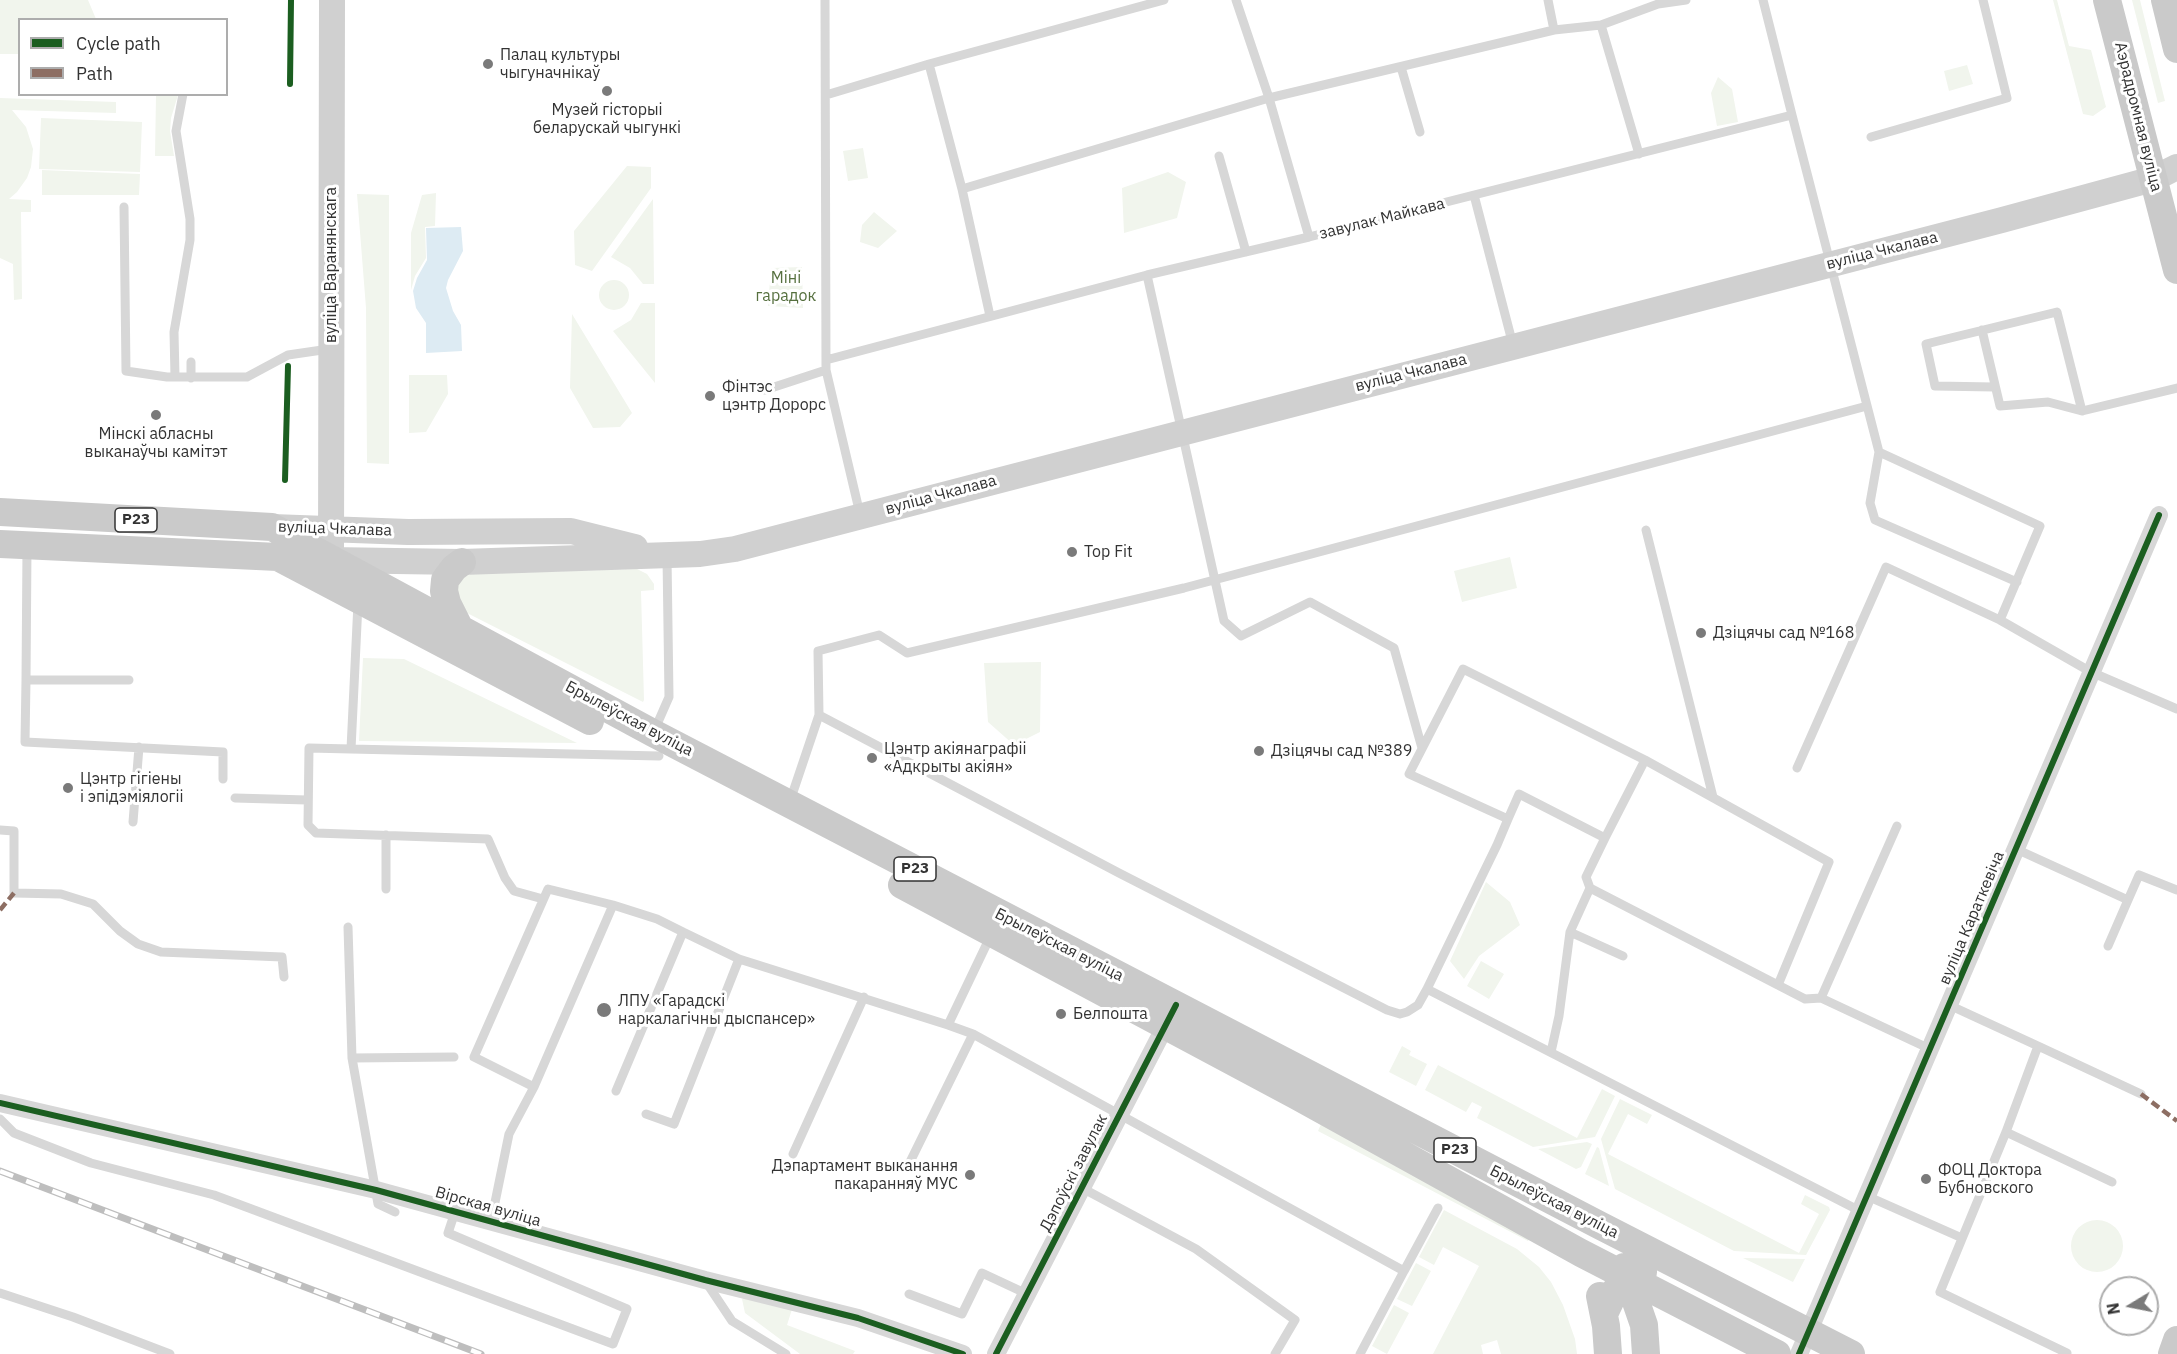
<!DOCTYPE html>
<html>
<head>
<meta charset="utf-8">
<style>
  body { margin:0 }
  #map { position:relative; width:2177px; height:1354px; overflow:hidden; background:#fff; font-family:"IBM Plex Sans",sans-serif }
  canvas { display:block }
  .legend { position:absolute; left:18px; top:18px; width:210px; height:78px; box-sizing:border-box; background:#fff; border:2px solid #adadad; margin:0; padding:8px 10px; list-style:none; font-size:18px; color:#333 }
  .legend li { display:flex; align-items:center; gap:12px; height:30px }
  .legend b { width:30px; border:2px solid #adadad }
  .north { position:absolute; left:2099px; top:1276px; width:60px; height:60px; box-sizing:border-box; background:#fff; border:2px solid #adadad; border-radius:50%; rotate:260deg; font-size:16px; font-weight:700; line-height:24px; text-align:center; color:#333 }
  .north::after { content:''; display:block; margin:auto; width:21px; height:27px; background:#7a7a7a; clip-path:polygon(50% 0,100% 100%,50% 72%,0 100%) }
</style>
</head>
<body>
<div id="map">
<canvas width="2177" height="1354"></canvas>
<ul class="legend">
<li><b style="height:8px;background:#1b5e20"></b>Cycle path</li>
<li><b style="height:8px;background:#8d6e63"></b>Path</li>
</ul>
<div class="north">N</div>
</div>
<script>
const ctx = document.querySelector('canvas').getContext('2d');
ctx.lineJoin = 'round';
function fill(path, color) { ctx.fillStyle = color; ctx.fill(path, 'evenodd'); }
const shape = rows => new Path2D(rows.map(r => 'M' + r).join(''));
function strokePath(path, color, width, dash) { ctx.strokeStyle = color; ctx.lineWidth = width; ctx.lineCap = dash ? 'butt' : 'round'; ctx.setLineDash(dash || []); ctx.stroke(path); }
function write(font, color, halo, rows, align = 'center') {
  ctx.font = font + ' "IBM Plex Sans",sans-serif'; ctx.lineWidth = 6; ctx.setLineDash([]); ctx.textBaseline = 'middle'; ctx.strokeStyle = halo; ctx.fillStyle = color; for (const [text, x, y, turn = 0] of rows) {
    ctx.save(); ctx.translate(x, y); ctx.rotate((+turn || 0) * Math.PI / 180); ctx.textAlign = isNaN(turn) ? turn : align; if (halo) ctx.strokeText(text, 0, 0); ctx.fillText(text, 0, 0); ctx.restore();
  }
}
fill(shape([
  [0,0,88,0,96,19,20,20,19,54,0,54],
  [2053,0,2057,0,2069,46,2091,50,2106,107,2093,116,2083,114],
  [2132,0,2140,0,2165,101,2158,103],
  [1967,65,1973,84,1949,91,1944,71],
  [1718,77,1732,89,1738,122,1717,126,1711,93],
  [156,95,178,95,171,118,170,131,174,156,155,156],
  [0,98,116,102,116,113,12,110,26,127,33,149,31,167,27,178,17,192,9,199,31,200,31,212,21,212,22,299,14,300,13,264,0,258],
  [41,118,142,122,140,172,39,169],
  [863,148,868,178,848,181,843,151],
  [627,166,651,167,651,188,592,271,575,265,574,231],
  [42,170,140,174,139,195,42,195],
  [1168,172,1186,182,1177,218,1124,233,1122,188],
  [436,193,435,226,425,227,426,258,415,276,411,290,411,233,422,195],
  [357,194,389,195,389,464,367,463,366,308],
  [653,199,654,284,643,284,630,268,611,257],
  [874,212,897,231,878,248,860,242,862,225],
  [802,267,803,308,768,306,771,268],
  '599 295a15 15 0 1 1 30 0a15 15 0 1 1-30 0Z',
  [641,303,655,303,655,383,613,331,631,320],
  [572,314,632,413,620,427,593,428,570,388],
  [409,375,447,375,448,394,426,432,409,433],
  [1510,557,1517,588,1462,602,1454,571],
  [637,569,647,574,654,584,654,590,641,591,644,700,643,702,465,612,460,605,457,583,463,576,471,574],
  [363,658,404,659,577,743,359,741],
  [1041,662,1040,732,1014,745,988,722,984,663],
  [1486,882,1510,902,1520,925,1479,956,1464,979,1450,961],
  [1481,961,1504,974,1489,999,1467,986],
  [1402,1046,1411,1051,1409,1055,1427,1064,1416,1086,1389,1072],
  [1438,1065,1577,1138,1602,1089,1615,1096,1595,1137,1533,1147,1477,1118,1482,1107,1472,1102,1466,1112,1425,1090],
  [1620,1099,1652,1115,1647,1124,1628,1114,1608,1154,1799,1253,1819,1214,1801,1204,1805,1195,1829,1207,1830,1210,1806,1255,1734,1251,1615,1189,1601,1139],
  [1321,1124,1533,1234,1528,1241,1318,1131],
  [1587,1142,1592,1144,1581,1167,1576,1169,1538,1149],
  [1597,1147,1599,1148,1609,1186,1585,1174],
  [1444,1210,1517,1249,1539,1267,1551,1282,1563,1305,1575,1339,1577,1354,1501,1354,1497,1340,1481,1345,1483,1354,1433,1354,1479,1266,1443,1247,1434,1265,1419,1257],
  '2071 1246a26 26 0 1 1 52 0a26 26 0 1 1-52 0Z',
  [1743,1258,1805,1259,1793,1282],
  [1416,1263,1431,1271,1412,1306,1397,1299],
  [747,1296,793,1306,787,1325,855,1351,853,1354,800,1354,745,1313,742,1299],
  [1394,1305,1409,1313,1387,1354,1372,1346]
]), '#f1f5ed');
fill(shape([
  [461,227,463,251,448,280,446,288,453,311,461,325,462,351,426,353,426,323,416,308,413,291,417,278,427,260,426,228]
]), '#ddebf3');
strokePath(shape([
  [1236,0,1269,98,1309,237,1474,195,1513,345],
  [1548,0,1554,30,1601,25,1658,4,1686,0],
  [1763,0,1792,115],
  [1601,25,1639,154],
  [929,64,962,189,1269,98,1554,30],
  [1401,67,1420,132],
  [826,95,929,64,1164,0],
  [1871,137,2007,98,1983,0],
  [1219,156,1246,252],
  [962,189,990,316],
  [1474,195,1792,115,1879,452,2040,526,2000,620],
  [124,207,126,371,167,377,247,377,288,355,329,349],
  [1147,275,1224,621,1241,636,1310,602,1394,648,1422,748],
  [1982,330,2000,406,2048,402,2082,411],
  [826,360,1147,275,1309,237],
  [826,370,860,514],
  [175,377,174,332,190,240,190,219,176,131,183,94],
  [191,378,191,362],
  [1994,387,1935,386,1926,344,2057,312,2082,411,2177,388],
  [765,390,826,370,825,0],
  [1879,452,1870,503,1875,520,2017,582],
  [1646,530,1713,797],
  [27,548,26,680,129,680],
  [358,603,351,749,659,756],
  [26,680,25,742,223,752,223,779],
  [819,715,1119,873,1387,1010,1400,1014,1407,1012,1418,1005,1427,989,1860,1211],
  [655,729,669,697,667,557],
  [351,749,309,748,308,825,316,833,488,839,505,878,514,891,543,899],
  [1797,768,1886,567,2000,620,2091,672,2177,709],
  [235,798,307,800],
  [790,801,819,715,818,651,879,635,907,653,1184,588,1867,406],
  [133,822,139,747],
  [0,830,14,831,14,893,61,894,93,904,120,931,138,944,161,952,282,957,284,977],
  [1605,838,1645,760],
  [2016,849,2128,900,2108,946],
  [1590,888,1586,877,1605,838,1519,794,1508,819,1409,774,1463,669,1645,760,1829,862,1778,985],
  [386,889,386,835],
  [2128,900,2139,875,2177,890],
  [348,927,352,1058,378,1204,395,1212],
  [1570,932,1623,956],
  [1427,989,1497,845,1508,819],
  [1821,998,1897,826],
  [1949,1005,2038,1046,2006,1132,1940,1292,2067,1353],
  [948,1025,991,935],
  [2038,1046,2141,1094],
  [1551,1052,1559,1016,1570,932,1590,888,1805,999,1821,998,1930,1049],
  [352,1058,454,1057],
  [534,1087,474,1057,548,889,613,905],
  [616,1091,683,932,739,959,948,1025,973,1034,1404,1271,1360,1354],
  [646,1114,674,1124,739,959],
  [0,1119,14,1133,91,1163,214,1195,613,1344,627,1309,448,1233,455,1212],
  [2006,1132,2112,1182],
  [793,1154,864,997],
  [909,1164,973,1034],
  [1082,1188,1196,1249,1295,1320,1275,1354],
  [1867,1196,1962,1238],
  [491,1222,509,1134,534,1087,613,905,657,919,683,932],
  [1404,1271,1438,1208],
  [706,1282,732,1321,786,1354],
  [0,1293,73,1317,170,1354],
  [909,1294,962,1314,982,1273,1027,1294]
]), '#d7d7d7', 9);
strokePath(shape([
  [0,1103,376,1190,705,1280,858,1318,963,1354],
  [996,1354,1170,1017],
  [1799,1354,2159,515]
]), '#d7d7d7', 18);
strokePath(shape([
  [272,527,408,532,571,531,635,547],
  [329,560,462,562,700,554,735,549,2002,220,2153,179,2177,167],
  [331,560,332,0]
]), '#d0d0d0', 26);
strokePath(shape([
  [2107,0,2177,270],
  [2165,0,2177,49],
  [0,512,272,527,653,733,1601,1226,1851,1354],
  [0,544,278,557,590,721],
  [459,627,447,603,444,591,445,580,454,568,462,562],
  [902,885,1297,1096,1581,1253,1777,1354],
  [1624,1267,1644,1325,1646,1354],
  [1600,1296,1606,1326,1608,1354],
  [1604,1314,1615,1291,1622,1282,1627,1276,1643,1272],
  [2172,1354,2177,1340]
]), '#cacaca', 28);
const rail = shape([
  [0,1171,481,1354]
]);
strokePath(rail, '#bebebe', 7);
strokePath(rail, '#fff', 4.5, [14]);
strokePath(shape([
  [0,910,14,893],
  [2141,1094,2177,1121]
]), '#8d6e63', 4.5, [9, 4.5]);
strokePath(shape([
  [290,84,291,0],
  [285,480,288,366],
  [0,1103,376,1190,705,1280,858,1318,963,1354],
  [996,1354,1176,1005],
  [1799,1354,2159,515]
]), '#1b5e20', 6);
for (const [x, y, r, color] of [
  [488,64,6,"#7a7a7a"],
  [607,91,6,"#7a7a7a"],
  [710,396,6,"#7a7a7a"],
  [156,415,6,"#7a7a7a"],
  [1072,552,6,"#7a7a7a"],
  [1701,633,6,"#7a7a7a"],
  [1259,751,6,"#7a7a7a"],
  [872,758,6,"#7a7a7a"],
  [68,788,6,"#7a7a7a"],
  [604,1010,8,"#7a7a7a"],
  [1061,1014,6,"#7a7a7a"],
  [970,1175,6,"#7a7a7a"],
  [1926,1179,6,"#7a7a7a"]
]) { const dot = new Path2D(); dot.arc(x, y, r, 0, 2 * Math.PI); ctx.fillStyle = color; ctx.fill(dot); strokePath(dot, '#fff', 2); }
for (const [x, y, w] of [
  [136,520,42],
  [915,869,42],
  [1455,1150,42]
]) { const box = new Path2D(); box.roundRect(x - w / 2, y - 12, w, 24, 4.5); ctx.fillStyle = '#fff'; ctx.fill(box); strokePath(box, '#333', 1.5); }
write('bold 15px', '#333', null, [
  ["Р23",136,520],
  ["Р23",915,869],
  ["Р23",1455,1150]
]);
write('16px', '#333', '#fff', [
  ["Палац культуры",500,55],
  ["чыгуначнікаў",500,73],
  ["Музей гісторыі",607,110,"center"],
  ["беларускай чыгункі",607,128,"center"],
  ["Фінтэс",722,387],
  ["цэнтр Дорорс",722,405],
  ["Мінскі абласны",156,434,"center"],
  ["выканаўчы камітэт",156,452,"center"],
  ["Top Fit",1084,552],
  ["Дзіцячы сад №168",1713,633],
  ["Цэнтр акіянаграфіі",884,749],
  ["«Адкрыты акіян»",884,767],
  ["Дзіцячы сад №389",1271,751],
  ["Цэнтр гігіены",80,779],
  ["і эпідэміялогіі",80,797],
  ["ЛПУ «Гарадскі",618,1001],
  ["наркалагічны дыспансер»",618,1019],
  ["Белпошта",1073,1014],
  ["Дэпартамент выканання",958,1166,"right"],
  ["пакаранняў МУС",958,1184,"right"],
  ["ФОЦ Доктора",1938,1170],
  ["Бубновского",1938,1188]
], 'left');
write('16px', '#333', '#fff', [
  ["Аэрадромная вуліца",2138,117,76],
  ["завулак Майкава",1382,219,-14],
  ["вуліца Чкалава",1882,251,-14],
  ["вуліца Варанянскага",331,265,-90],
  ["вуліца Чкалава",1411,373,-14],
  ["вуліца Чкалава",941,495,-15],
  ["вуліца Чкалава",335,529,2],
  ["Брылеўская вуліца",629,719,28],
  ["вуліца Караткевіча",1972,918,-67],
  ["Брылеўская вуліца",1059,945,27],
  ["Дэпоўскі завулак",1074,1173,-63],
  ["Брылеўская вуліца",1554,1202,27],
  ["Вірская вуліца",488,1207,16]
]);
write('16px', '#56703f', '#fff', [
  ["Міні",786,278],
  ["гарадок",786,296]
]);
</script>
</body>
</html>
